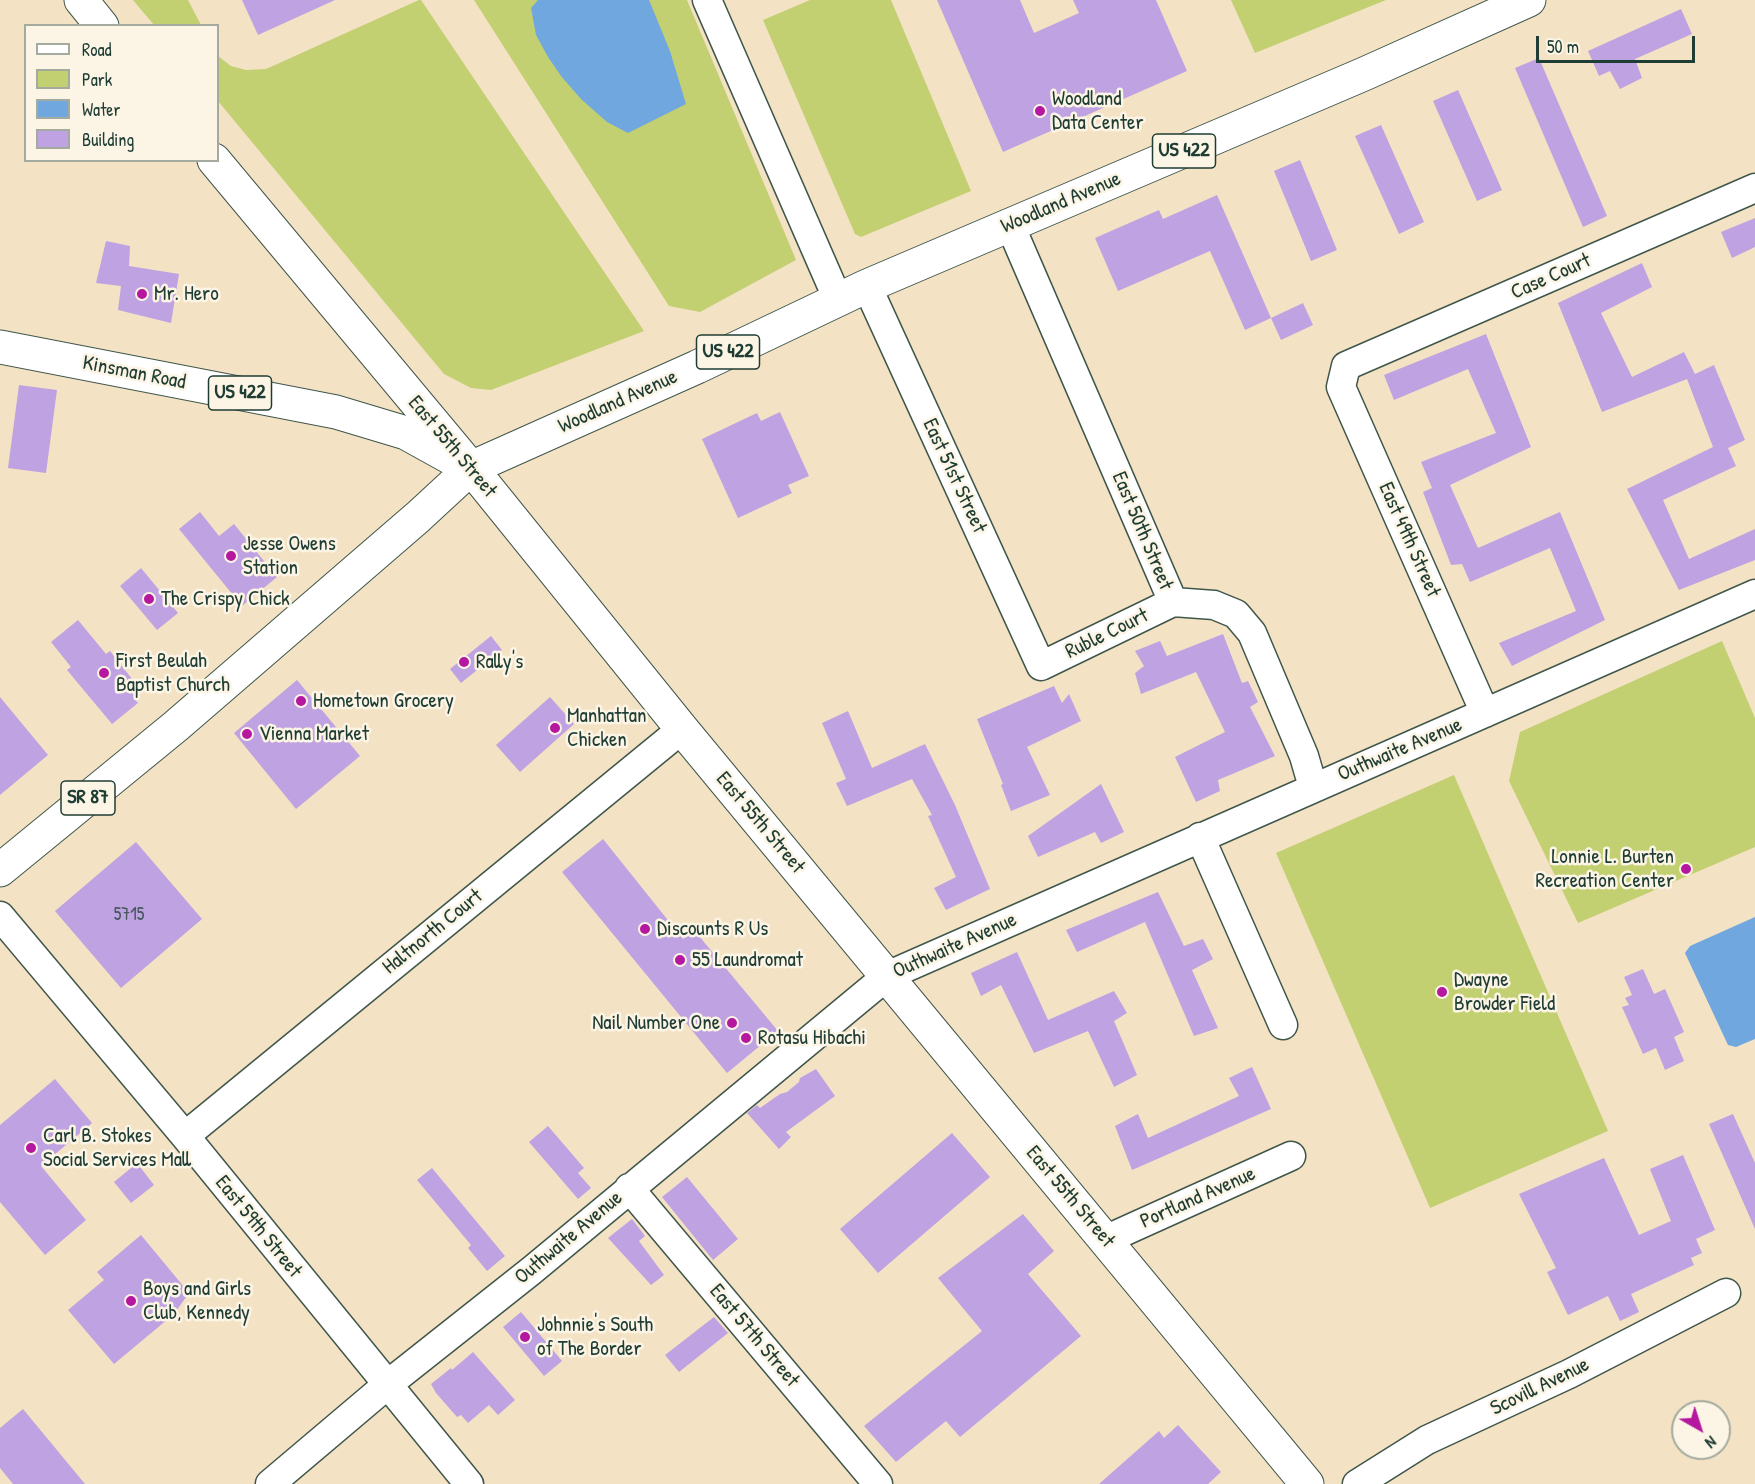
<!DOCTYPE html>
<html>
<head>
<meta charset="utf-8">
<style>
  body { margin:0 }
  #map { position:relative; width:1755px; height:1484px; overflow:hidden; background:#f4e2c5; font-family:"Patrick Hand",sans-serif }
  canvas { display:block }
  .legend { position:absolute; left:24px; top:24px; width:195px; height:138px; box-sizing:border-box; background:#fcf5e5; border:2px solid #a4ab9e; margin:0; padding:8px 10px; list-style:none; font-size:18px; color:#1f3d34 }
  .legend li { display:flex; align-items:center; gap:12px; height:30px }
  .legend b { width:30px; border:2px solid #a4ab9e }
  .north { position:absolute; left:1671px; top:1400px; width:60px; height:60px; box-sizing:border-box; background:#fcf5e5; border:2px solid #a4ab9e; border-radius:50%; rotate:141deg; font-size:16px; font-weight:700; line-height:24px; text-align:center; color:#1f3d34 }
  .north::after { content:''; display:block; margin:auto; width:21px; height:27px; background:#b5179e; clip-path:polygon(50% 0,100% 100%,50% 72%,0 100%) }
  .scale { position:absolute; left:1536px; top:36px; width:159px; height:27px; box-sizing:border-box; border:3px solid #1f3d34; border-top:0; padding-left:8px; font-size:18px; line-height:21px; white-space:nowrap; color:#1f3d34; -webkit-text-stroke:4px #fcf5e5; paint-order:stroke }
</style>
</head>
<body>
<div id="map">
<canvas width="1755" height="1484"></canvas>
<ul class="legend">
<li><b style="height:8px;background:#fff"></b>Road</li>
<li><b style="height:16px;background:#c2d072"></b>Park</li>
<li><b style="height:16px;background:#71a7df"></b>Water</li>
<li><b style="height:16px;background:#bfa2e1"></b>Building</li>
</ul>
<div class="north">N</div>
<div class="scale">50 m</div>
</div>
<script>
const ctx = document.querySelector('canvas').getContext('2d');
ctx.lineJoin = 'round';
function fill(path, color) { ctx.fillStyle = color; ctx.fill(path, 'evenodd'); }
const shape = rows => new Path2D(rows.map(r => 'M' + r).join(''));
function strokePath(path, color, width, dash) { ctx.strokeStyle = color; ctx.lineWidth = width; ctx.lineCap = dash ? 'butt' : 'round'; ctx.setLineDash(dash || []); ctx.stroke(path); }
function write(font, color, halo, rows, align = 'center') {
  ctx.font = font + ' "Patrick Hand",sans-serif'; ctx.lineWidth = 5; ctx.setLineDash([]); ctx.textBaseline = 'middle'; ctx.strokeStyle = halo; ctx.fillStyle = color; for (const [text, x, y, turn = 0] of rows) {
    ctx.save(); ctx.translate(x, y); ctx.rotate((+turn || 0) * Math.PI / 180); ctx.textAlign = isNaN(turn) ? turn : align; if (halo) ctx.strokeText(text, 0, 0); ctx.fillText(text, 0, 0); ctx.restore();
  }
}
fill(shape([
  [133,0,188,0,201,25,154,25],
  [419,0,421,0,644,331,491,390,471,388,444,374,218,101,218,56,231,66,246,70,266,69],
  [474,0,687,0,796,260,700,312,669,306],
  [810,0,891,0,971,191,861,237,855,234,763,20],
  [1231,0,1386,0,1255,53],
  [1722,641,1755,718,1755,847,1578,923,1509,781,1520,732],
  [1454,775,1608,1131,1430,1208,1276,853]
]), '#c2d072');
fill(shape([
  [538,0,649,0,670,51,686,104,628,133,607,122,581,99,561,76,548,57,536,35,531,8],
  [1755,917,1755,1039,1736,1047,1728,1045,1685,953,1690,946]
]), '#71a7df');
fill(shape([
  [242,0,335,0,258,35],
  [937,0,1020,0,1034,33,1079,13,1073,0,1156,0,1187,71,1003,152],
  [1681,9,1692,34,1635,59,1642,78,1620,89,1610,71,1599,76,1588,51],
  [1539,58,1607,216,1583,227,1515,68],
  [1458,90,1502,190,1477,201,1433,101],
  [1381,125,1424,222,1399,234,1355,136],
  [1300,160,1337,250,1311,261,1274,171],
  [1217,195,1271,318,1245,330,1210,251,1118,291,1095,238,1159,210,1163,219],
  [1755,218,1755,247,1732,258,1721,232],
  [106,241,130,246,129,266,179,274,171,323,118,310,121,286,96,283],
  [1642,263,1652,287,1601,313,1632,377,1684,352,1695,374,1714,365,1745,440,1728,448,1736,466,1663,500,1689,559,1755,529,1755,560,1679,590,1627,489,1713,447,1687,379,1602,412,1558,303],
  [1303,303,1313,325,1281,340,1271,318],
  [1486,334,1531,447,1450,485,1478,548,1560,512,1605,620,1512,666,1499,643,1576,611,1550,548,1470,582,1462,564,1451,565,1423,492,1432,488,1421,462,1496,433,1468,369,1394,400,1384,375],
  [19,385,57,390,46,473,8,468],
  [780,412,809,476,788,485,792,493,738,518,702,439,757,413,761,421],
  [200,512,219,536,234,524,277,577,242,606,179,529],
  [141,568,178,613,157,630,120,586],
  [78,620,106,654,110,651,136,684,133,687,139,694,134,698,138,703,112,724,67,670,71,667,51,642],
  [1223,634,1242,683,1248,681,1258,702,1250,707,1275,756,1218,780,1220,791,1196,802,1175,757,1225,732,1196,672,1141,694,1135,673,1144,666,1135,651,1160,641,1167,656],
  [491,636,502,650,461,683,450,669],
  [297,680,360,756,296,809,234,733],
  [1054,686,1062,703,1069,694,1081,721,1027,747,1050,795,1011,811,1001,785,1003,784,977,719],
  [0,697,48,755,0,795],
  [550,697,574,724,520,772,496,745],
  [848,711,872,768,925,744,955,805,990,889,946,910,934,888,956,877,928,816,932,815,912,779,847,806,836,783,846,779,822,723],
  [1101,784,1124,832,1101,843,1095,832,1038,857,1028,836],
  [603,839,683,939,694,930,778,1031,727,1073,562,872],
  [136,842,202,919,121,988,55,911],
  [1158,892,1184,946,1203,939,1213,959,1192,970,1218,1028,1194,1036,1145,922,1077,952,1066,930],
  [1017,952,1048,1020,1114,991,1127,1013,1114,1021,1137,1075,1114,1087,1088,1031,1034,1053,1001,985,981,996,971,973],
  [1643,969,1654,994,1665,989,1684,1032,1674,1037,1684,1061,1665,1070,1656,1048,1643,1054,1622,1007,1629,1005,1625,998,1632,995,1624,977],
  [1252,1067,1271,1109,1132,1170,1115,1126,1138,1114,1148,1138,1239,1096,1229,1078],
  [816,1069,835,1096,786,1132,791,1137,779,1149,747,1113,757,1105,760,1108,780,1094,787,1092,799,1082,800,1078],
  [55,1079,92,1123,41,1166,86,1220,45,1255,0,1202,0,1125],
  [1733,1114,1755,1163,1755,1229,1709,1124],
  [548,1126,584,1168,578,1173,591,1188,578,1199,529,1142],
  [952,1133,990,1177,878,1273,840,1229],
  [1683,1155,1715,1230,1696,1239,1702,1253,1691,1258,1694,1265,1631,1294,1639,1312,1620,1321,1608,1296,1568,1315,1547,1272,1556,1268,1519,1194,1604,1158,1639,1235,1671,1221,1650,1169],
  [137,1163,154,1185,131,1203,114,1182],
  [432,1168,505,1256,487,1271,468,1248,471,1245,417,1180],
  [687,1177,738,1239,713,1260,662,1197],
  [1023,1214,1054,1251,1028,1274,1081,1336,960,1437,946,1421,896,1462,864,1426,982,1331,938,1278],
  [632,1219,645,1236,639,1241,664,1275,651,1285,608,1238],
  [141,1235,189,1293,174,1314,114,1364,68,1310,104,1280,97,1272],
  [521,1312,562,1361,544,1376,503,1327],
  [714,1317,728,1333,679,1372,665,1355],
  [473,1352,515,1400,498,1415,489,1405,468,1423,461,1415,457,1417,436,1393,431,1384,451,1368,452,1370],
  [23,1409,85,1484,13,1484,0,1468,0,1428],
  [1178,1425,1221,1472,1208,1484,1099,1484,1159,1431,1164,1438]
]), '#bfa2e1');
const minor = shape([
  [707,0,838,300],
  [1010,225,1173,602],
  [867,286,1041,666,1173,602,1214,605,1236,614,1252,633,1304,756,1313,787],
  [1485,713,1341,387,1346,366,1755,188],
  [1200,837,1283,1025],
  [0,916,185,1136,469,1484],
  [185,1136,682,729],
  [629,1188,878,1484],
  [1105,1240,1291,1156],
  [270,1484,387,1385,531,1271,887,976,1755,594],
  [1357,1484,1427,1440,1569,1374,1726,1293]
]);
const major = shape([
  [81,0,102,26],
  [214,160,471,468,682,729,1307,1484],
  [0,347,336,412,406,433,453,459],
  [0,870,176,726,418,517,471,468,697,367,867,286,1364,74,1529,0]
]);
strokePath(minor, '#3f564a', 31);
strokePath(major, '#3f564a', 35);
strokePath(minor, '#fff', 28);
strokePath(major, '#fff', 33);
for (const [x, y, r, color] of [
  [1040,111,6,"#b5179e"],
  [142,294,6,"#b5179e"],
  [231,556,6,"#b5179e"],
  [149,599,6,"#b5179e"],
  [464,662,6,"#b5179e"],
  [104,673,6,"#b5179e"],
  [301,701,6,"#b5179e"],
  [555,728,6,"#b5179e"],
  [247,734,6,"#b5179e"],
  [1686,869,6,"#b5179e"],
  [645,929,6,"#b5179e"],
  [680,960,6,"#b5179e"],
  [1442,992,6,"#b5179e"],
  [732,1023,6,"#b5179e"],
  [746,1038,6,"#b5179e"],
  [31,1148,6,"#b5179e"],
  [131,1301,6,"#b5179e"],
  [525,1337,6,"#b5179e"]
]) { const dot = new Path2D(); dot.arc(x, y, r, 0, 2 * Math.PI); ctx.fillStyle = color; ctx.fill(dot); strokePath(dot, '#fcf5e5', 2); }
write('18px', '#47565f', null, [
  ["5715",129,915]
]);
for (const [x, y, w] of [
  [1184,151,63],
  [728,352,63],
  [240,393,63],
  [88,798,54]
]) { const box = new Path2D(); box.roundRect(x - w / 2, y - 17, w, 34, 4.5); ctx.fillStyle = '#fcf5e5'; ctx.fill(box); strokePath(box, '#1f3d34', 1.5); }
write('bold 20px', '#1f3d34', null, [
  ["US 422",1184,151],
  ["US 422",728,352],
  ["US 422",240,393],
  ["SR 87",88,798]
]);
write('21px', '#1f3d34', '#fcf5e5', [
  ["Woodland",1052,99],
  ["Data Center",1052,123],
  ["Mr. Hero",154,294],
  ["Jesse Owens",243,544],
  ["Station",243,568],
  ["The Crispy Chick",161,599],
  ["First Beulah",116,661],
  ["Baptist Church",116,685],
  ["Rally's",476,662],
  ["Hometown Grocery",313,701],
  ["Manhattan",567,716],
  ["Chicken",567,740],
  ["Vienna Market",259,734],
  ["Lonnie L. Burten",1674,857,"right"],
  ["Recreation Center",1674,881,"right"],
  ["Discounts R Us",657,929],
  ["55 Laundromat",692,960],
  ["Dwayne",1454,980],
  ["Browder Field",1454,1004],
  ["Nail Number One",720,1023,"right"],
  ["Rotasu Hibachi",758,1038],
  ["Carl B. Stokes",43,1136],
  ["Social Services Mall",43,1160],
  ["Boys and Girls",143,1289],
  ["Club, Kennedy",143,1313],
  ["Johnnie's South",537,1325],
  ["of The Border",537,1349]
], 'left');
write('21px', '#1f3d34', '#fcf5e5', [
  ["Woodland Avenue",1061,203,-23],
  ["Case Court",1551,277,-24],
  ["Kinsman Road",134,373,11],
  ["Woodland Avenue",618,402,-24],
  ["East 55th Street",452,447,50],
  ["East 51st Street",954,476,65],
  ["East 50th Street",1142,531,67],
  ["East 49th Street",1409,540,66],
  ["Ruble Court",1107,634,-26],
  ["Outhwaite Avenue",1400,750,-23],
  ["East 55th Street",760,823,50],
  ["Haltnorth Court",433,932,-39],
  ["Outhwaite Avenue",955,946,-24],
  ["East 55th Street",1070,1197,50],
  ["Portland Avenue",1198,1198,-24],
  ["East 59th Street",258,1227,51],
  ["Outhwaite Avenue",569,1238,-40],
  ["East 57th Street",754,1336,50],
  ["Scovill Avenue",1540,1387,-26]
]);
</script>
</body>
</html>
